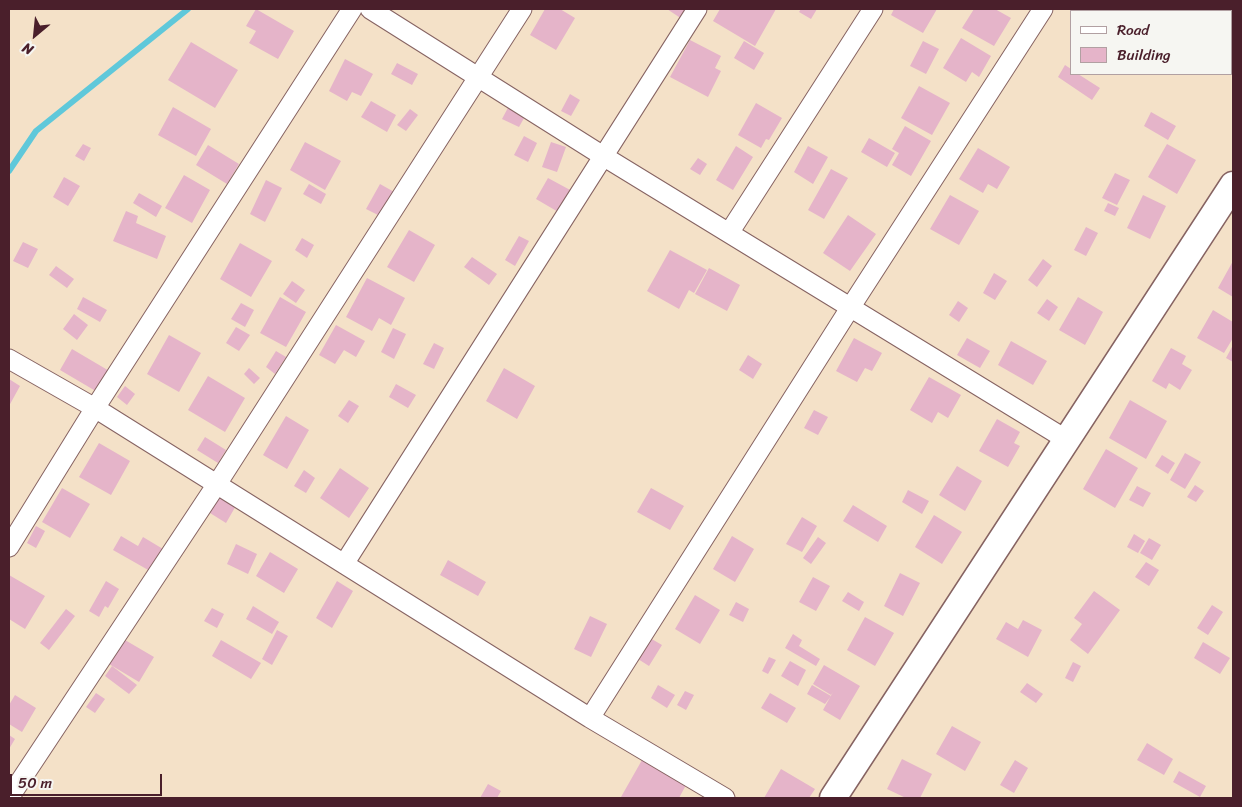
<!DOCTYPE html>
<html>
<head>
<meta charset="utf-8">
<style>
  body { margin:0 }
  #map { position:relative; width:1242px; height:807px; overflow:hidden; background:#f4e1c8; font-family:Sriracha,sans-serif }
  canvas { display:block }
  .frame { position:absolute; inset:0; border:10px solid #4a1f2b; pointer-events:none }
  .legend { position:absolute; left:1070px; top:10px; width:162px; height:65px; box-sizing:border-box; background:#f6f6f2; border:1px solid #b1a0a2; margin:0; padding:6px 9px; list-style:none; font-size:15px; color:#4a1f2b }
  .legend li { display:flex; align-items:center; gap:10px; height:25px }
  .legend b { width:25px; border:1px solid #b1a0a2 }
  .north { position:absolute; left:10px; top:10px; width:50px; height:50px; -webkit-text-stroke:4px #f6f6f2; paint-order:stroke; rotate:208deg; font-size:14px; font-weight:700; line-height:20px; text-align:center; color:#4a1f2b }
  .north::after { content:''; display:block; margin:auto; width:18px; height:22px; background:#4a1f2b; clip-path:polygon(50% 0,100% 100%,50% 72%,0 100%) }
  .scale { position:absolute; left:10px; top:774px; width:152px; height:22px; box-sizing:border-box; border:2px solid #4a1f2b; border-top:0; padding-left:6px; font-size:15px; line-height:18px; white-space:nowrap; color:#4a1f2b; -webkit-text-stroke:4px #f6f6f2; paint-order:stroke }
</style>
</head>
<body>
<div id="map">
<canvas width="1242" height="807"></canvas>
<div class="frame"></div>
<ul class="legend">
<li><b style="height:6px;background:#fff"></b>Road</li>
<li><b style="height:14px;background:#e5b4c9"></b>Building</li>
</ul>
<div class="north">N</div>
<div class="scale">50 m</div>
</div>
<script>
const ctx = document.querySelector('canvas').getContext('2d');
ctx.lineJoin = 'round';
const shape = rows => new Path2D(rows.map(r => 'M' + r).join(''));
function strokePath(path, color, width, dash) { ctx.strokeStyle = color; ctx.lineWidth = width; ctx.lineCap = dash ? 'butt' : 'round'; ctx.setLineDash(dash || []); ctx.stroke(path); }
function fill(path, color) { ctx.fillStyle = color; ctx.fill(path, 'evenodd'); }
strokePath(shape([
  [9,171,36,131,188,9]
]), '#5fc8da', 6);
fill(shape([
  [256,9,294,31,278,59,249,43,256,31,246,26],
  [545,9,560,9,575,18,556,50,530,35],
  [667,9,688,9,682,19],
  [720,9,776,9,755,46,713,21],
  [801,9,817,9,811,19,799,12],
  [894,9,937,9,923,33,891,15],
  [974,9,995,9,1011,18,994,46,962,28],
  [1069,9,1101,9,1099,11,1073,11],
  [1163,9,1180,9,1178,11,1162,11],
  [961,38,991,56,979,77,972,72,966,82,943,68],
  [690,40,721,56,715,68,721,71,708,97,670,77],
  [744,41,764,53,754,70,734,58],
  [923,41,939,49,926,74,910,66],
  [191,42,238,70,215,108,168,80],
  [345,59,373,74,361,96,352,92,347,101,329,91],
  [397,63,418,74,412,85,391,74],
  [1065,65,1071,69,1071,74,1078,74,1100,88,1092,100,1058,77],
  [919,86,950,103,932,135,901,118],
  [570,94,580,100,571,116,561,111],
  [371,101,396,115,387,132,361,117],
  [511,102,528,111,519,127,502,119],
  [756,103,782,118,769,140,766,139,761,148,738,135],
  [173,107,211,129,196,156,158,135],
  [410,109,418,115,406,131,397,125],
  [1151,112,1176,126,1168,140,1144,126],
  [905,126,931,141,911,176,892,165,899,153,892,149],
  [524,136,537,143,528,162,514,155],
  [869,138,895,153,887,167,861,152],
  [305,142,341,161,325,190,290,170],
  [551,142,566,147,557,172,542,167],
  [83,144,91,148,84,161,75,156],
  [1167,144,1196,160,1177,194,1148,177],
  [208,145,239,164,227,184,196,165],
  [736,146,753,157,733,190,716,180],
  [808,146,828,157,813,184,794,172],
  [978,148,1010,167,997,189,988,184,983,193,959,179],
  [698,158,707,164,700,175,690,169],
  [831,169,848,178,824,219,808,210],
  [1115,173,1130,180,1117,205,1102,198],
  [184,175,210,190,192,223,165,208],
  [64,177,80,186,68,206,53,197],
  [548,178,572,191,560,213,536,199],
  [266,180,282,188,265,222,250,214],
  [309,184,326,194,321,204,303,194],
  [380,184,396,193,382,217,366,209],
  [139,193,162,206,156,217,133,203],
  [950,195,979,211,959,245,930,229],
  [1143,195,1166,206,1150,239,1127,228],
  [1108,203,1119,208,1115,216,1104,211],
  [126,211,138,216,136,223,166,236,157,259,113,241],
  [848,215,876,234,850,271,823,253],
  [1086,227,1098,233,1086,256,1074,250],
  [409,230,435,245,414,282,387,267],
  [519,236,529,241,515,266,505,260],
  [302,238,314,245,307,258,295,250],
  [23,242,38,249,28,268,13,261],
  [240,243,272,261,251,297,220,279],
  [670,250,707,270,694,293,689,290,679,309,647,291],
  [472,257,497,274,489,285,464,267],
  [1043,259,1052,266,1037,287,1028,280],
  [1233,261,1233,297,1218,288],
  [56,266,74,279,67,288,49,275],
  [709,268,740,285,727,311,695,294],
  [994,273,1007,281,995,300,983,293],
  [367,278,405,298,391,325,379,318,372,331,346,317],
  [292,281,305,290,296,303,283,294],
  [83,297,107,310,100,322,77,309],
  [280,297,306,312,286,347,260,333],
  [1078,297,1103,312,1085,345,1059,330],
  [1047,299,1058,307,1049,321,1037,313],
  [958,301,968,308,959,322,949,315],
  [241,303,254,310,245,327,231,319],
  [1213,310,1233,322,1233,338,1224,353,1197,338],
  [74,314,88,325,77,340,63,329],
  [336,325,365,341,356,357,344,350,335,364,319,355],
  [236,327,250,335,239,351,226,343],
  [393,328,406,334,394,359,381,352],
  [169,335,201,353,179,392,147,374],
  [854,338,882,353,872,371,865,368,857,382,836,371],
  [967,338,990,351,980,368,957,355],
  [1011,341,1047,361,1033,385,998,365],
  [434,343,444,348,434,369,423,364],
  [1233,345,1233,362,1226,358],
  [1171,348,1186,356,1182,364,1192,370,1180,390,1169,383,1166,389,1152,381],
  [72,349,111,372,99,393,60,370],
  [276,351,286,357,275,374,266,367],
  [748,355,762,364,753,379,739,370],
  [249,368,260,378,254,384,244,374],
  [504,368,535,386,517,419,486,401],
  [208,376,245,398,225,432,188,410],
  [929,377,961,395,948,418,938,412,932,423,910,410],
  [9,379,20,386,9,406],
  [396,384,416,395,408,408,389,397],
  [125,386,135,394,127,405,117,397],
  [349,400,359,406,348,423,338,416],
  [1130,400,1167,421,1146,459,1109,438],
  [814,410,828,417,818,435,804,428],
  [286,416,309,430,287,469,263,455],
  [997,419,1020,432,1014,443,1020,446,1008,467,979,451],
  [205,437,226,450,218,463,197,450],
  [99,443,130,461,111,495,79,477],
  [1106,449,1138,468,1115,508,1083,489],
  [1185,453,1201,462,1185,489,1170,480],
  [1162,455,1175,463,1168,474,1155,466],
  [957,466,982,481,965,511,939,495],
  [340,468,369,488,349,518,320,498],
  [304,470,315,478,306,493,294,486],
  [1195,485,1204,491,1196,502,1187,497],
  [1137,486,1151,493,1143,507,1129,500],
  [62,488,90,504,70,538,42,522],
  [651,488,684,506,670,530,637,512],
  [908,490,929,501,922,514,902,502],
  [221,494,237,504,226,523,210,513],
  [853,505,887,526,878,542,843,521],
  [934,515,962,532,942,564,915,547],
  [802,517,817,526,802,552,786,544],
  [36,526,45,531,36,548,27,543],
  [1134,534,1145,541,1138,553,1127,547],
  [121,536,138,546,143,537,163,549,150,571,113,550],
  [732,536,754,549,735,582,713,569],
  [818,537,826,543,811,564,803,558],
  [1149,538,1161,545,1152,560,1140,553],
  [236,544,257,554,248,574,227,564],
  [270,552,298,569,284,593,256,576],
  [448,560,486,582,478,596,440,575],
  [1146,562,1159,570,1149,586,1135,577],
  [900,573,920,583,903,616,884,606],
  [9,575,45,596,25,629,9,619],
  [813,577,830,586,816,611,799,602],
  [106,581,119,589,108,608,105,606,99,617,89,611],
  [337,581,353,591,332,628,316,618],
  [1094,591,1120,610,1088,654,1070,640,1082,624,1074,618],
  [848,592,864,602,859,611,842,601],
  [695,595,720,610,700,644,675,629],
  [736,602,749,609,743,622,729,615],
  [1212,605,1223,612,1208,635,1197,628],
  [253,606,279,622,272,634,246,619],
  [212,608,224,614,217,628,204,621],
  [66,609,75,616,49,650,40,643],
  [590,616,607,624,591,657,574,649],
  [865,617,894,633,875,666,847,650],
  [1023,620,1042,630,1028,657,996,639,1006,622,1018,629],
  [277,630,288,636,272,665,262,659],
  [793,634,802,640,799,646,820,659,816,666,785,648],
  [650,638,662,645,649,666,638,659],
  [125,640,154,657,139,682,109,664],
  [221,640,261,663,251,679,212,656],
  [1203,642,1230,658,1220,674,1194,658],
  [769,657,776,660,768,674,762,671],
  [790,661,806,670,798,686,781,676],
  [1073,662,1081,666,1073,682,1065,678],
  [824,665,860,686,840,720,823,710,833,692,831,695,813,684],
  [112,666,137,685,129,694,105,676],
  [1027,683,1043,694,1036,703,1020,692],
  [658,685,675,695,667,708,651,698],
  [812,685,831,696,825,704,807,694],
  [685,691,694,695,686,710,677,705],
  [96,693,105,699,95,713,86,707],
  [770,693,796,708,787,723,761,708],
  [15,695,36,708,22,732,9,724,9,705],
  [952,726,981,742,965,771,936,754],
  [9,735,15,739,9,749],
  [1147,743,1173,759,1164,775,1137,760],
  [902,759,932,774,920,798,906,798,887,789],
  [642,760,686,785,679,798,621,797],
  [1015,760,1028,768,1014,793,1000,785],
  [781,769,815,789,809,798,764,798],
  [1179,771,1206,786,1200,797,1173,782],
  [488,784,501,791,497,798,480,798]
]), '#e5b4c9');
const minor = shape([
  [370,9,603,156,1067,440],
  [729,233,873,9],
  [9,359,95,408,590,718,725,798],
  [9,547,95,408,352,9],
  [344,564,697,9],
  [590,718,850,308,1043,9],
  [9,798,217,484,522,9]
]);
const secondary = shape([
  [833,798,1233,185]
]);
strokePath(minor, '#866362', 21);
strokePath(secondary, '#866362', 29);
strokePath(minor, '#fff', 19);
strokePath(secondary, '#fff', 26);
</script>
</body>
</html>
